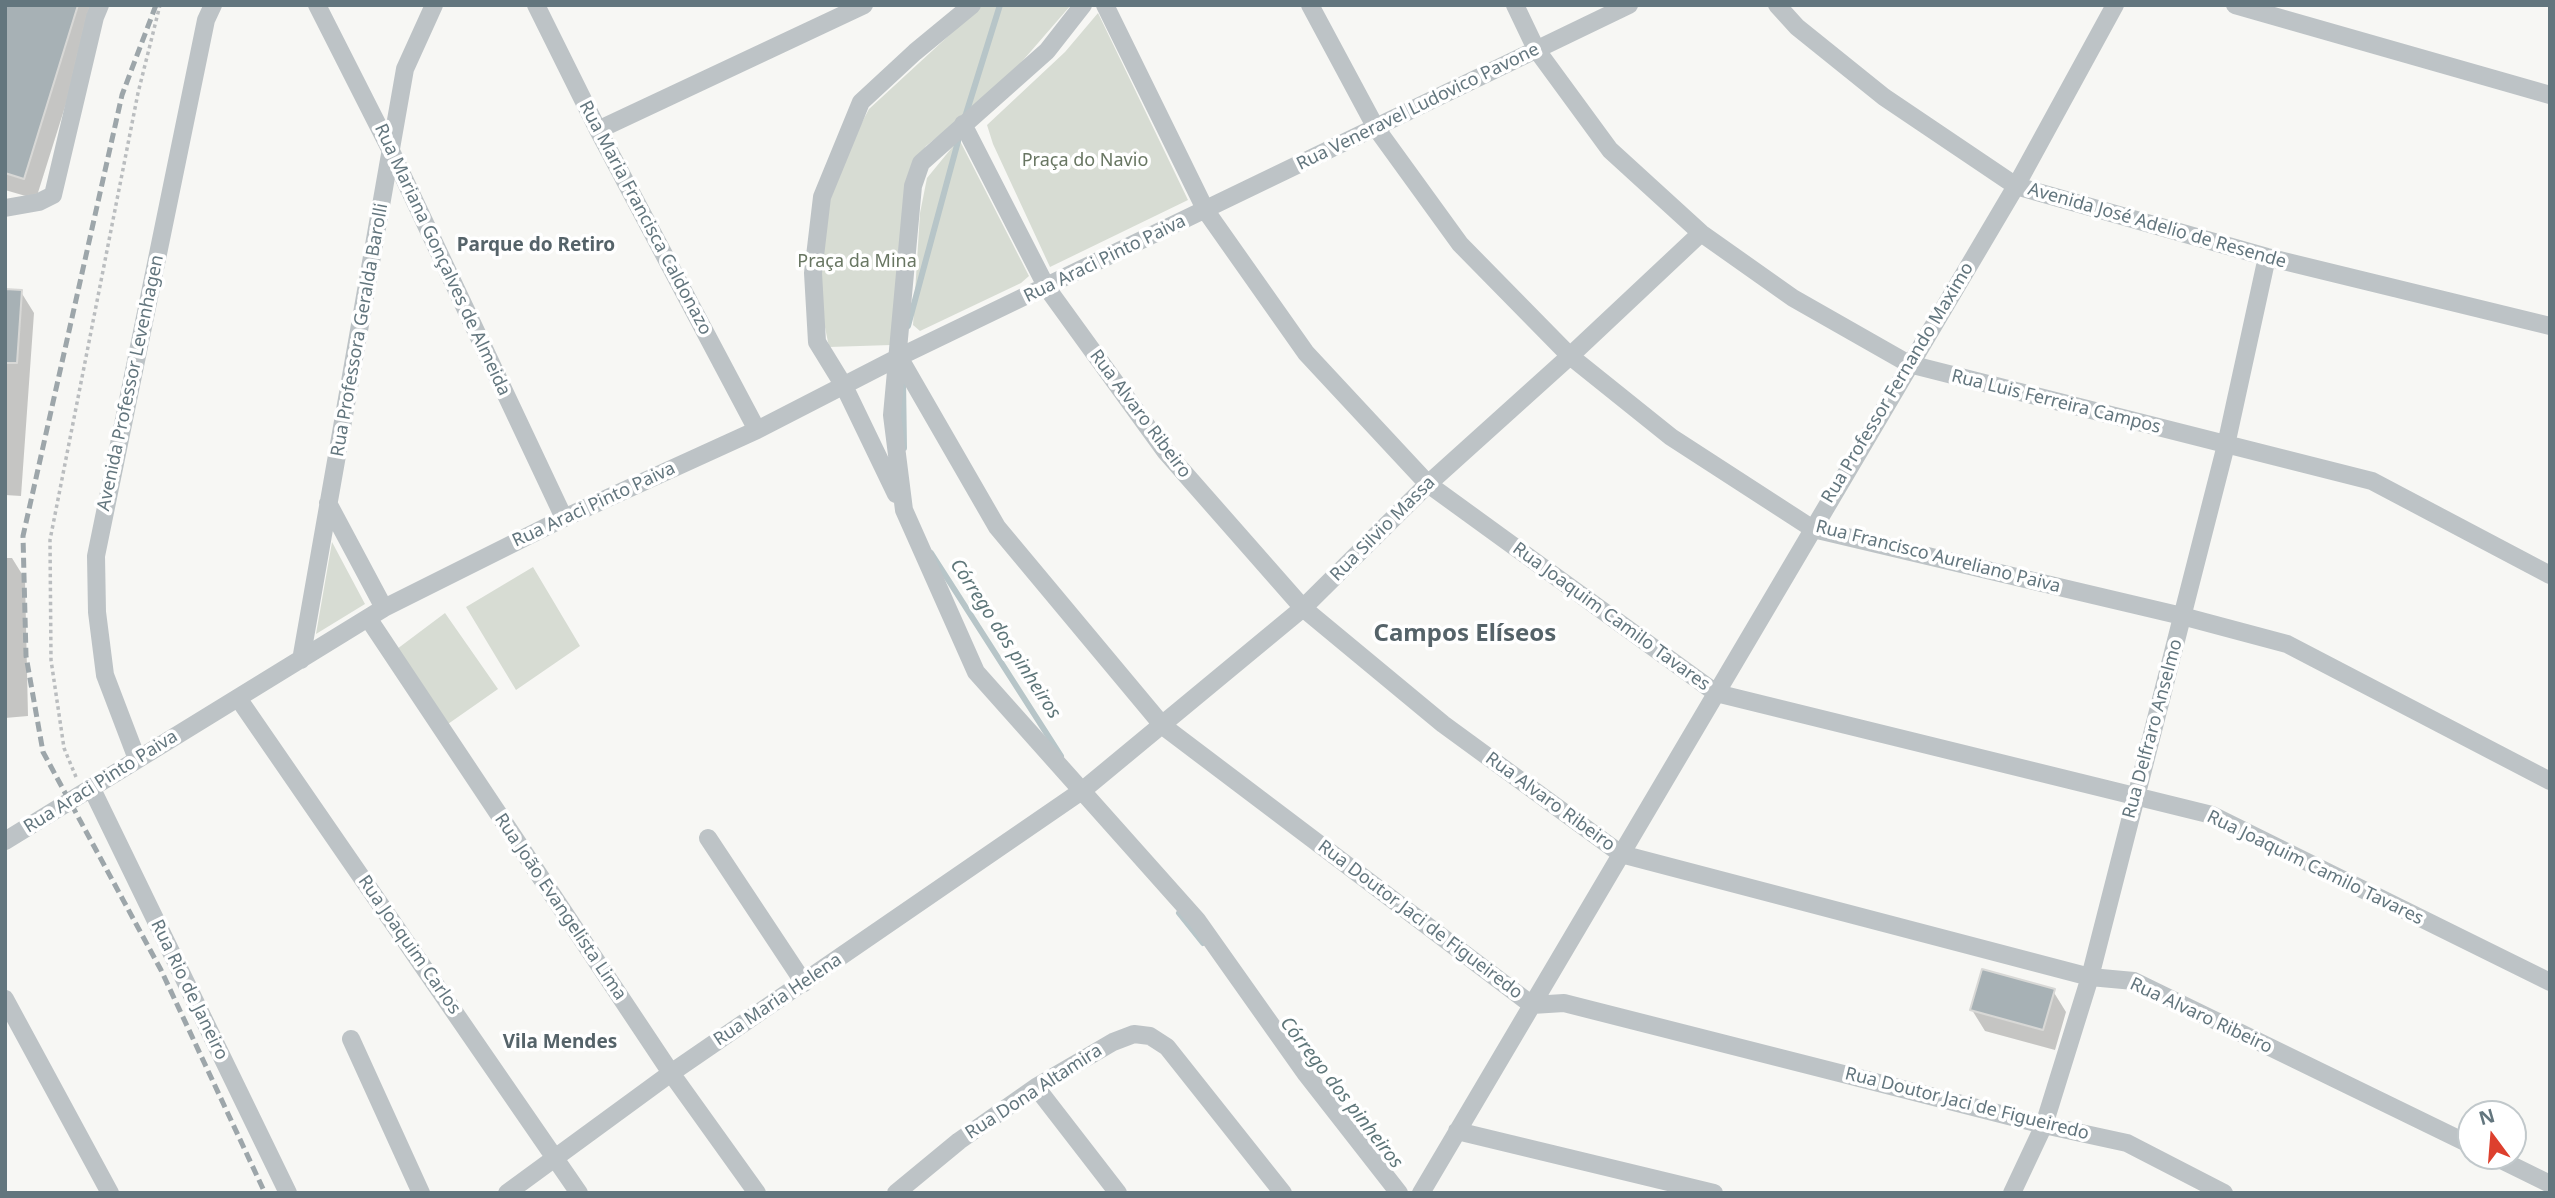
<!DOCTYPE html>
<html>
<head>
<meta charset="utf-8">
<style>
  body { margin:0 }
  #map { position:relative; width:2555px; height:1198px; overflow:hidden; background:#f7f7f4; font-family:"Noto Sans",sans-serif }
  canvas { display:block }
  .frame { position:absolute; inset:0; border:7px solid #63767e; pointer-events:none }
  .north { position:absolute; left:2457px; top:1100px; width:70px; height:70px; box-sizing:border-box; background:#fff; border:2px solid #c1c8cb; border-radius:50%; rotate:344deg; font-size:19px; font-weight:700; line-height:28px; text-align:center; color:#63767e }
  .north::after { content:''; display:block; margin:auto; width:24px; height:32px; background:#dd402e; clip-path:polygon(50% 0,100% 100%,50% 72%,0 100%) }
</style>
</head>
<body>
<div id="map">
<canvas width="2555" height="1198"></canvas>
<div class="frame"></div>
<div class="north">N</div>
</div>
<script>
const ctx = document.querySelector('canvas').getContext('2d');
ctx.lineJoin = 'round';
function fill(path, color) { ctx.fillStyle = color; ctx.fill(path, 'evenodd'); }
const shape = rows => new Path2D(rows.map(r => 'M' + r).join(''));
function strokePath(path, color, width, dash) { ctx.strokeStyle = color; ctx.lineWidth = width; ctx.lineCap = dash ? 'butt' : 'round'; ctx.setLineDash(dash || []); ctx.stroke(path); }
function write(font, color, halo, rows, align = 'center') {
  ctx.font = font + ' "Noto Sans",sans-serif'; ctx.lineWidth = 7; ctx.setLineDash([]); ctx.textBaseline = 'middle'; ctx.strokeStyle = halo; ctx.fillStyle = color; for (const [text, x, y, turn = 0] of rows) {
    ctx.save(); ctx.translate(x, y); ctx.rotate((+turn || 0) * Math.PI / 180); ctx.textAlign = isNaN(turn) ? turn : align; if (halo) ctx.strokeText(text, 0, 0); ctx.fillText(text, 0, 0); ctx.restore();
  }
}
fill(shape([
  [982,5,1071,5,999,88,926,146,907,178,891,345,829,347,813,268,822,197,869,109],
  [1098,13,1188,200,1050,267,993,144,987,125,1065,52],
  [959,139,1029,276,1021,283,920,331,913,325,920,213,927,178],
  [332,542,365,604,316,634],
  [533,567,580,646,516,690,466,607],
  [445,613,498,689,448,724,397,649]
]), '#d7dcd3');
fill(shape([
  [5,5,97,5,36,199,5,190],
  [5,291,21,292,34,313,21,496,5,495],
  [5,558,12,558,25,579,28,716,5,718],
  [2053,991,2066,1012,2055,1050,1985,1031,1972,1010]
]), '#0003');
strokePath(shape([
  [965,117,1000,5],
  [908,326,960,134],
  [903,379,904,448],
  [931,553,1061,756],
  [1179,913,1203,943]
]), '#b7c5c8', 6);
const building = shape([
  [5,5,78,5,24,179,5,173,5,5],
  [5,289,22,290,17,363,5,363,5,289],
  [1982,969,2055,989,2043,1030,1970,1010,1982,969]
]);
fill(building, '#a7b1b5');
strokePath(building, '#d8d8d6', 2);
strokePath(shape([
  [76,777,64,748,51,660,50,540,138,93,160,5]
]), '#babdbf', 3.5, [3.5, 3.5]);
strokePath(shape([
  [317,5,392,153,564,518],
  [536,5,598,130,757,430],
  [1083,5,1047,51,921,163,913,186,892,415,904,510,976,672,1197,920,1306,1074,1399,1193],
  [1105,5,1206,211,1306,353,1428,484,1716,693,2212,815,2550,982],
  [1310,5,1376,128,1460,244,1570,356,1671,437,1813,529,2182,616,2287,644,2550,781],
  [1515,5,1536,49,1610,150,1701,233,1793,298,1909,364,2372,481,2550,575],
  [1777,5,1797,27,1884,97,2016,186,2267,257,2550,326],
  [2235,5,2550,95],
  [963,124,1047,288,1165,451,1303,608,1443,724,1621,854,2090,977,2134,981,2471,1145],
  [598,130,864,5],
  [5,208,39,202,53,195,95,17,100,5],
  [899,357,997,527,1163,726,1532,1005,1564,1003,2044,1125,2127,1143,2224,1193],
  [896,494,844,386,817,342,813,273,822,197,861,102,915,52,972,5],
  [328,503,384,608],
  [368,618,671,1073,757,1193],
  [301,660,405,69,434,5],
  [238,698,579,1193],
  [137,759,105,675,97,612,96,556,206,20,213,5],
  [91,787,288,1193],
  [708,838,804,983],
  [5,841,384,608,564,518,757,430,899,357,1629,5],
  [5,999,110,1193],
  [351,1039,421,1193],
  [1036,1087,1118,1193],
  [1457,1131,1714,1193],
  [2493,1156,2550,1184],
  [507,1193,671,1073,1083,790,1303,608,1428,484,1570,356,1701,233],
  [896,1193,959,1141,1036,1087,1113,1042,1134,1034,1150,1036,1167,1047,1283,1193],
  [1421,1193,2016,186,2115,5],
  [2012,1193,2044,1125,2090,977,2226,445,2267,257]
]), '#bdc3c6', 18);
strokePath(shape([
  [156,5,122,95,23,536,26,656,43,752,161,970,265,1193]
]), '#9da6aa', 5, [10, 5]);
write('18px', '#63767e', '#fff', [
  ["Rua Veneravel Ludovico Pavone",1418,107,-26],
  ["Rua Maria Francisca Caldonazo",645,218,62],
  ["Avenida José Adelio de Resende",2157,226,16],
  ["Rua Araci Pinto Paiva",1105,259,-26],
  ["Rua Mariana Gonçalves de Almeida",442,260,65],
  ["Rua Professora Geralda Barolli",360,330,-80],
  ["Avenida Professor Levenhagen",131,383,-78],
  ["Rua Professor Fernando Maximo",1898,383,-59],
  ["Rua Luis Ferreira Campos",2056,402,14],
  ["Rua Alvaro Ribeiro",1140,414,53],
  ["Rua Araci Pinto Paiva",594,505,-25],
  ["Rua Silvio Massa",1383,529,-45],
  ["Rua Francisco Aureliano Paiva",1938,557,14],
  ["Rua Joaquim Camilo Tavares",1611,617,36],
  ["Rua Delfraro Anselmo",2153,729,-75],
  ["Rua Araci Pinto Paiva",101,782,-32],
  ["Rua Alvaro Ribeiro",1550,802,36],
  ["Rua Joaquim Camilo Tavares",2315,868,26],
  ["Rua João Evangelista Lima",560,907,56],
  ["Rua Doutor Jaci de Figueiredo",1420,920,37],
  ["Rua Joaquim Carlos",409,945,55],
  ["Rua Rio de Janeiro",189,990,64],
  ["Rua Maria Helena",778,1000,-34],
  ["Rua Alvaro Ribeiro",2201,1016,25],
  ["Rua Dona Altamira",1034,1092,-33],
  ["Rua Doutor Jaci de Figueiredo",1967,1104,14]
]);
write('18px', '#687662', '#fff', [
  ["Praça do Navio",1085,161],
  ["Praça da Mina",857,262]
]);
write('bold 19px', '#556369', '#fff', [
  ["Parque do Retiro",536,246],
  ["Vila Mendes",560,1043]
]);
write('italic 19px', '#5e7679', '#fff', [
  ["Córrego dos pinheiros",1005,639,57],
  ["Córrego dos pinheiros",1341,1093,52]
]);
write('bold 24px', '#556369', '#fff', [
  ["Campos Elíseos",1465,634]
]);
</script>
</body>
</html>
